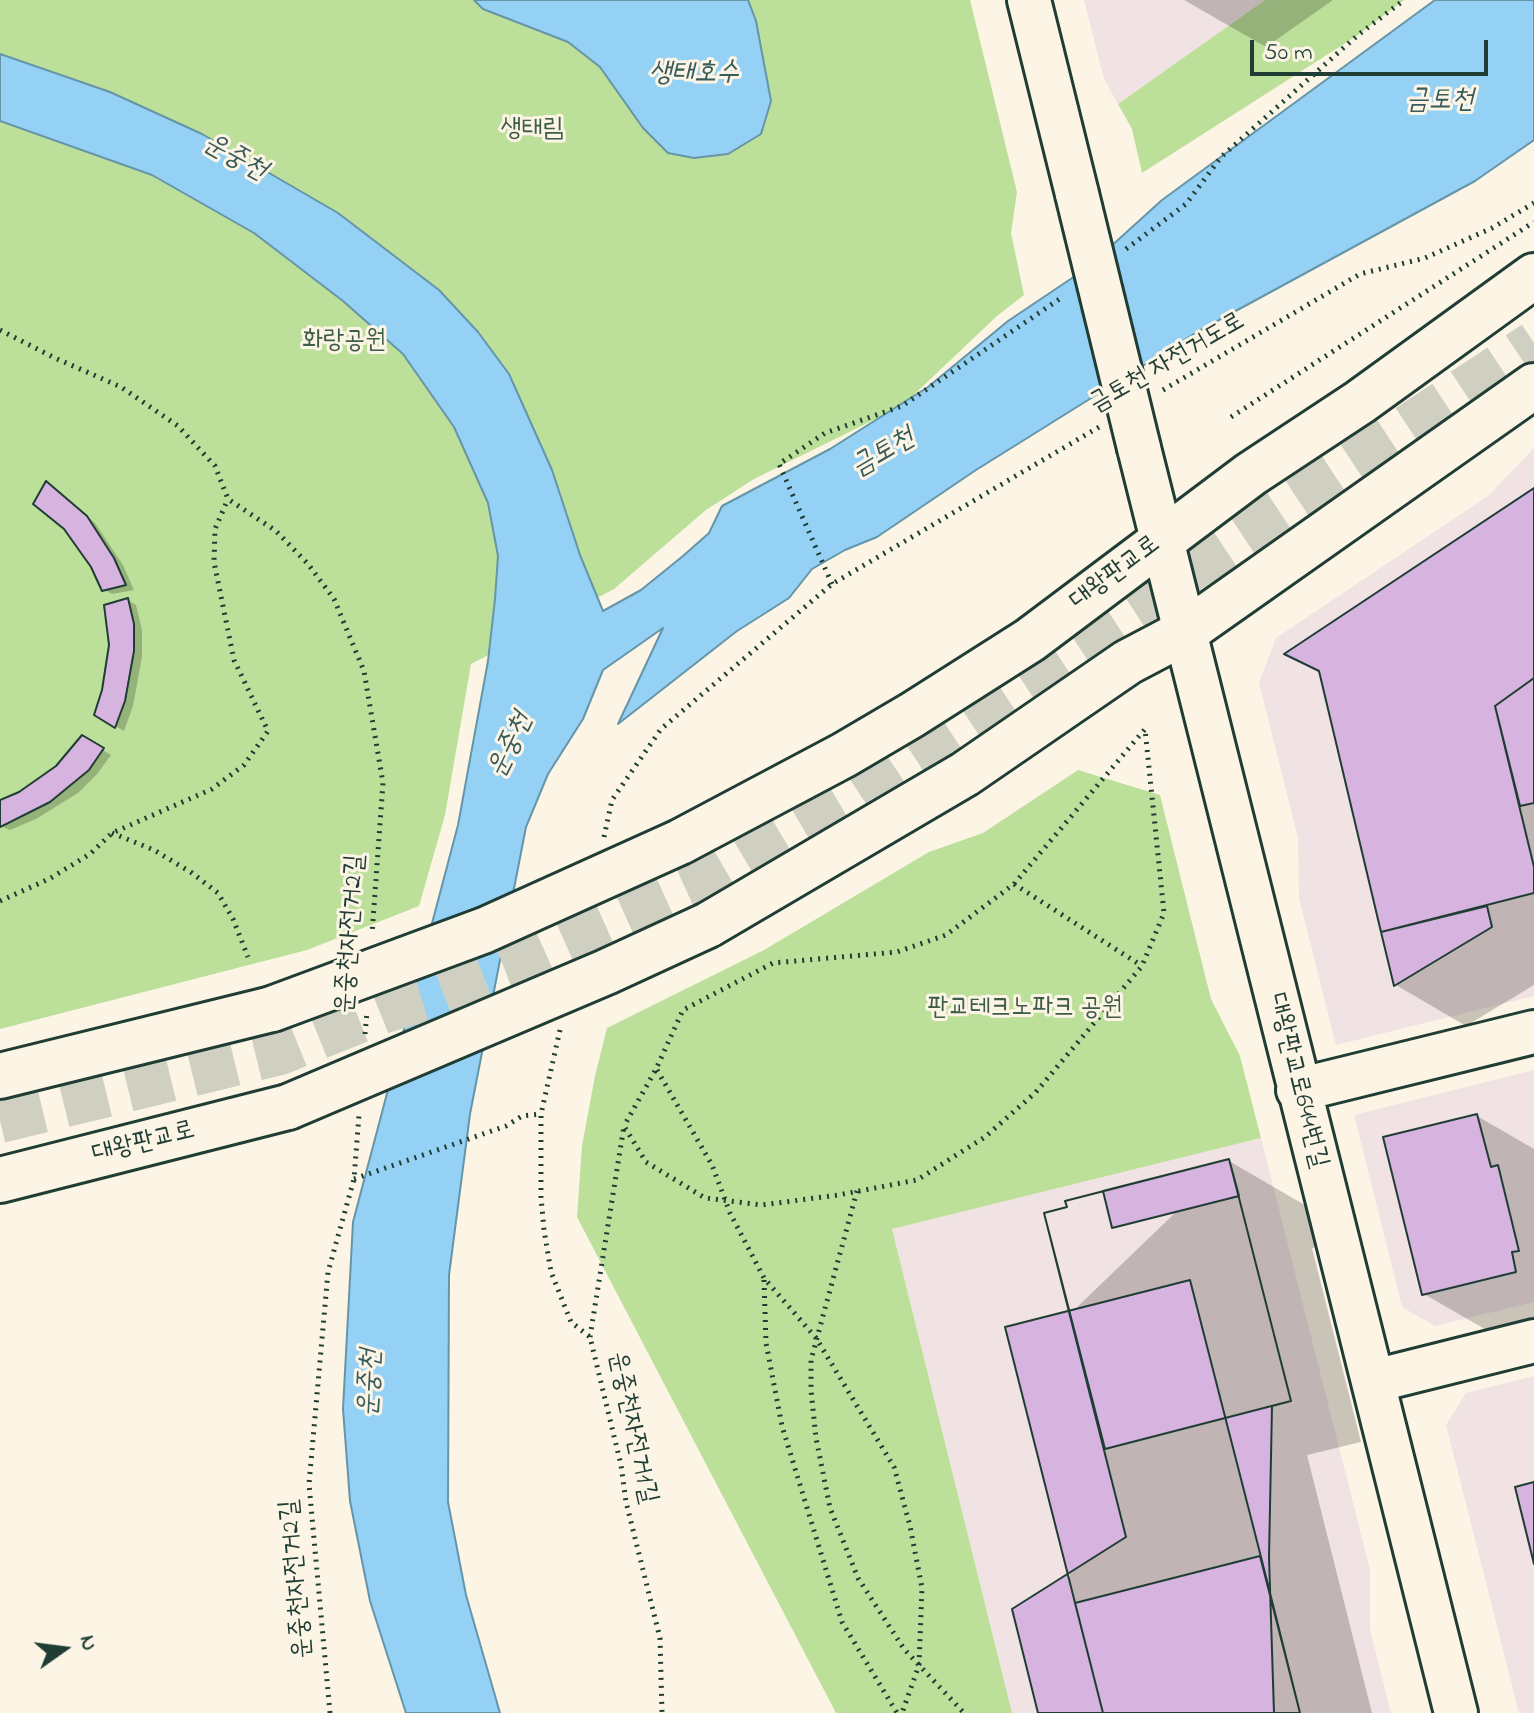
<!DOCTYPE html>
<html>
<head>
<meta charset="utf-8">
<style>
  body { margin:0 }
  #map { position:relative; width:1534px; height:1713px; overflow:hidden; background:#fcf5e5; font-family:"Indie Flower",sans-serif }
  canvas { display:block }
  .north { position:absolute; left:24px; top:1609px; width:80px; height:80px; -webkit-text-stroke:6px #fcf5e5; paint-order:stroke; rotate:76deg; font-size:22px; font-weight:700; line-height:32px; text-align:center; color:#1f3d34 }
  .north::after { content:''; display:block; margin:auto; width:28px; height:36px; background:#1f3d34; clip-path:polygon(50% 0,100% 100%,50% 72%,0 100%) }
  .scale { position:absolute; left:1250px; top:40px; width:238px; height:36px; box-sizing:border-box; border:4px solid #1f3d34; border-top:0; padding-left:10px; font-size:24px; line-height:28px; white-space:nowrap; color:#1f3d34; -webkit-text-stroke:6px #fcf5e5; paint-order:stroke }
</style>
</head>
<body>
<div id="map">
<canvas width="1534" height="1713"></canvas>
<div class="north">N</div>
<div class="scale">50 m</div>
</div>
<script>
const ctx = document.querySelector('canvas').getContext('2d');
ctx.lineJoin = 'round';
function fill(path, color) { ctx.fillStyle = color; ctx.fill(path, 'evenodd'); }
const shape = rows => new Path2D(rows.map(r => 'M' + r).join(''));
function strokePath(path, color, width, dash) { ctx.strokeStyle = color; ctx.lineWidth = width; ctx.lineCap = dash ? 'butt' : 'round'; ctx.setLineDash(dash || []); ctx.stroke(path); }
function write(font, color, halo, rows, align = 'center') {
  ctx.font = font + ' "Indie Flower","Poor Story",sans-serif'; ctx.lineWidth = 6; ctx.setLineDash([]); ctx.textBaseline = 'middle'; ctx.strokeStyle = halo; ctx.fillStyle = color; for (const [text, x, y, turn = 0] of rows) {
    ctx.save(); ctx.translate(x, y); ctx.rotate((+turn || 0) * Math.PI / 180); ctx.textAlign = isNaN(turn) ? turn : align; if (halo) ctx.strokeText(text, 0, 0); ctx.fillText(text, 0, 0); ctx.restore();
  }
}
fill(shape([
  [1084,0,1265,0,1118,104,1104,79],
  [1534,448,1534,996,1336,1045,1299,898,1298,838,1259,683,1276,638,1488,496],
  [1534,1070,1534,1302,1435,1326,1402,1307,1354,1115],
  [1261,1138,1370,1570,1370,1629,1391,1713,1012,1713,892,1229],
  [1534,1376,1534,1713,1519,1713,1446,1425,1466,1393]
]), '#f1e2e3');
fill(shape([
  [0,0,970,0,1017,192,1011,233,1024,295,997,316,902,406,754,479,706,510,614,589,471,664,445,815,419,906,307,950,0,1029],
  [1265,0,1404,0,1358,35,1142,173,1132,129,1118,104],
  [1078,770,1160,795,1211,999,1240,1056,1261,1138,892,1229,1012,1713,836,1713,577,1217,582,1146,595,1076,607,1028,764,950,929,852,983,833]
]), '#bcdf9a');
const water = shape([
  [474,0,748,0,756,21,771,101,761,134,728,154,694,158,668,153,643,128,600,67,568,42,483,9,474,0],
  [1435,0,1534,0,1534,140,1475,181,1197,332,976,470,877,537,845,550,812,569,789,598,737,631,618,724,663,628,603,670,583,719,548,774,526,827,470,1114,449,1275,448,1502,466,1595,500,1713,406,1713,370,1601,350,1501,343,1409,353,1222,458,825,488,661,495,599,498,556,488,503,454,427,403,354,343,301,254,233,152,175,0,121,0,54,110,92,202,134,338,213,439,290,478,332,509,374,552,470,580,555,603,611,641,590,683,556,709,533,722,506,830,449,928,387,1008,321,1087,268,1162,200,1435,0]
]);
fill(water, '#95d0f5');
strokePath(water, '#6695a8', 2);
fill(shape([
  [1184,0,1333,0,1266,47],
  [55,489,95,523,123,565,134,590,112,594,103,589],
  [1534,490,1534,985,1466,1026,1396,985,1322,674,1287,654],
  [128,600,136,605,142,630,142,657,133,706,124,731,96,715],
  [83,738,111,755,97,774,78,793,36,819,10,830,1,826,0,802,20,793,58,768],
  [1477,1116,1534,1149,1534,1325,1495,1335,1424,1294],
  [1229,1161,1315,1211,1324,1245,1312,1248,1361,1442,1307,1455,1372,1713,1040,1713,1070,1575,1072,1312]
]), '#0003');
const building = shape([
  [46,481,87,516,114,558,126,585,102,591,91,567,64,529,33,504,46,481],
  [1534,488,1534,678,1495,706,1534,867,1534,893,1381,932,1319,671,1284,654,1534,488],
  [128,598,134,624,134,651,125,701,115,728,94,715,102,690,109,645,104,605,128,598],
  [1534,678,1534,803,1520,806,1495,706,1534,678],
  [82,735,104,748,89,770,50,802,0,827,0,800,19,792,56,766,82,735],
  [1487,906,1492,927,1394,986,1381,932,1487,906],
  [1477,1114,1491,1167,1498,1165,1519,1251,1512,1252,1516,1272,1422,1295,1383,1137,1477,1114],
  [1229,1159,1291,1401,1105,1449,1044,1213,1067,1207,1065,1201,1229,1159],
  [1229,1159,1291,1401,1272,1406,1269,1557,1274,1713,1038,1713,1012,1609,1126,1537,1044,1213,1067,1207,1065,1201,1229,1159],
  [1229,1159,1239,1196,1112,1228,1103,1191,1229,1159],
  [1190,1280,1261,1557,1300,1713,1103,1713,1005,1327,1190,1280],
  [1534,1482,1534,1564,1515,1487,1534,1482],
  [1260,1556,1300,1713,1103,1713,1075,1603,1260,1556]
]);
fill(building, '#d6b4df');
strokePath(building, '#1f3d34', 2);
strokePath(shape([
  [0,1121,280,1053,382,1012,433,997,505,969,712,876,853,793,1534,343]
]), '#d0d0c2', 44, [44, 22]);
const minor = shape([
  [1029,0,1077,194],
  [1139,448,1456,1713],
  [1298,1090,1534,1032],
  [1374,1381,1534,1341]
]);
const major = shape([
  [680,842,844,755,912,715,1030,640,1251,474,1360,402,1534,276],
  [708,925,965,774,1128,662,1185,632,1534,386],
  [0,1076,272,1009],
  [0,1180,288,1107]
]);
strokePath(minor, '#1f3d34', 48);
strokePath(major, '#1f3d34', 50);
strokePath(shape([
  [1126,249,1186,204,1221,157,1358,35,1404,0],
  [0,330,55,358,121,387,178,426,215,466,228,499,276,531,308,564,334,599,364,671,383,783,372,934],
  [1163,390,1360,274,1425,258,1492,228,1534,203],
  [1231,417,1534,222],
  [832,584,779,464,825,433,902,406,1064,296],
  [112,833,154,850,192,873,218,893,233,919,248,957],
  [604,837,612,800,661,729,832,584,1099,427],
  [1014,884,1142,966],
  [0,901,49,879,90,854,112,833,212,789,244,765,268,731,234,660,214,562,215,529,228,499],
  [560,1030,541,1114,541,1197,544,1230,551,1272,571,1322,590,1337,621,1465,626,1502,660,1638,662,1713],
  [365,1034,367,1012],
  [657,1070,712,1165,730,1213,764,1278,816,1338,894,1467,910,1526,922,1588,919,1665,902,1713],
  [354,1179,506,1126,522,1116,541,1114],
  [857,1191,811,1360,811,1390,816,1438,830,1508,858,1578,904,1649,964,1713],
  [764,1280,766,1343,782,1426,842,1622,897,1713],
  [590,1337,624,1126,646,1162,705,1198,762,1205,838,1195,917,1180,985,1137,1036,1092,1142,966,1164,913,1145,729,1014,884,946,935,897,952,773,963,683,1010,656,1069,624,1126],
  [330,1713,309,1484,328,1272,354,1179,359,1115]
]), '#1f3d34', 5, [2, 6]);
strokePath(minor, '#fcf5e5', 42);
strokePath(major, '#fcf5e5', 44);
const minorBridge = shape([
  [1077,194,1139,448]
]);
const majorBridge = shape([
  [272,1009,485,930,680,842],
  [288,1107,606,972,708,925]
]);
strokePath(minorBridge, '#1f3d34', 48, []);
strokePath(majorBridge, '#1f3d34', 50, []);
strokePath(minorBridge, '#fcf5e5', 42);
strokePath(majorBridge, '#fcf5e5', 44);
write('26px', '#3e5d48', '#fcf5e5', [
  ["생태림",532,131],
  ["화랑공원",344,343],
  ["판교테크노파크 공원",1025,1010]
]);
write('26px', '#1f3d34', '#fcf5e5', [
  ["금토천 자전거도로",1168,364,-30],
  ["대왕판교로",1116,574,-37],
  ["운중천자전거2길",352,934,-86],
  ["대왕판교로644번길",1296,1081,76],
  ["대왕판교로",144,1144,-14],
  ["운중천자전거1길",631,1428,78],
  ["운중천자전거2길",298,1579,-95]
]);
write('italic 28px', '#375a5b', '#fcf5e5', [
  ["생태호수",694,75],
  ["금토천",1440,102],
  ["운중천",234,159,29],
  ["금토천",884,454,-30],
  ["운중천",512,746,-64],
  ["운중천",372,1383,-87]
]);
</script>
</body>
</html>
